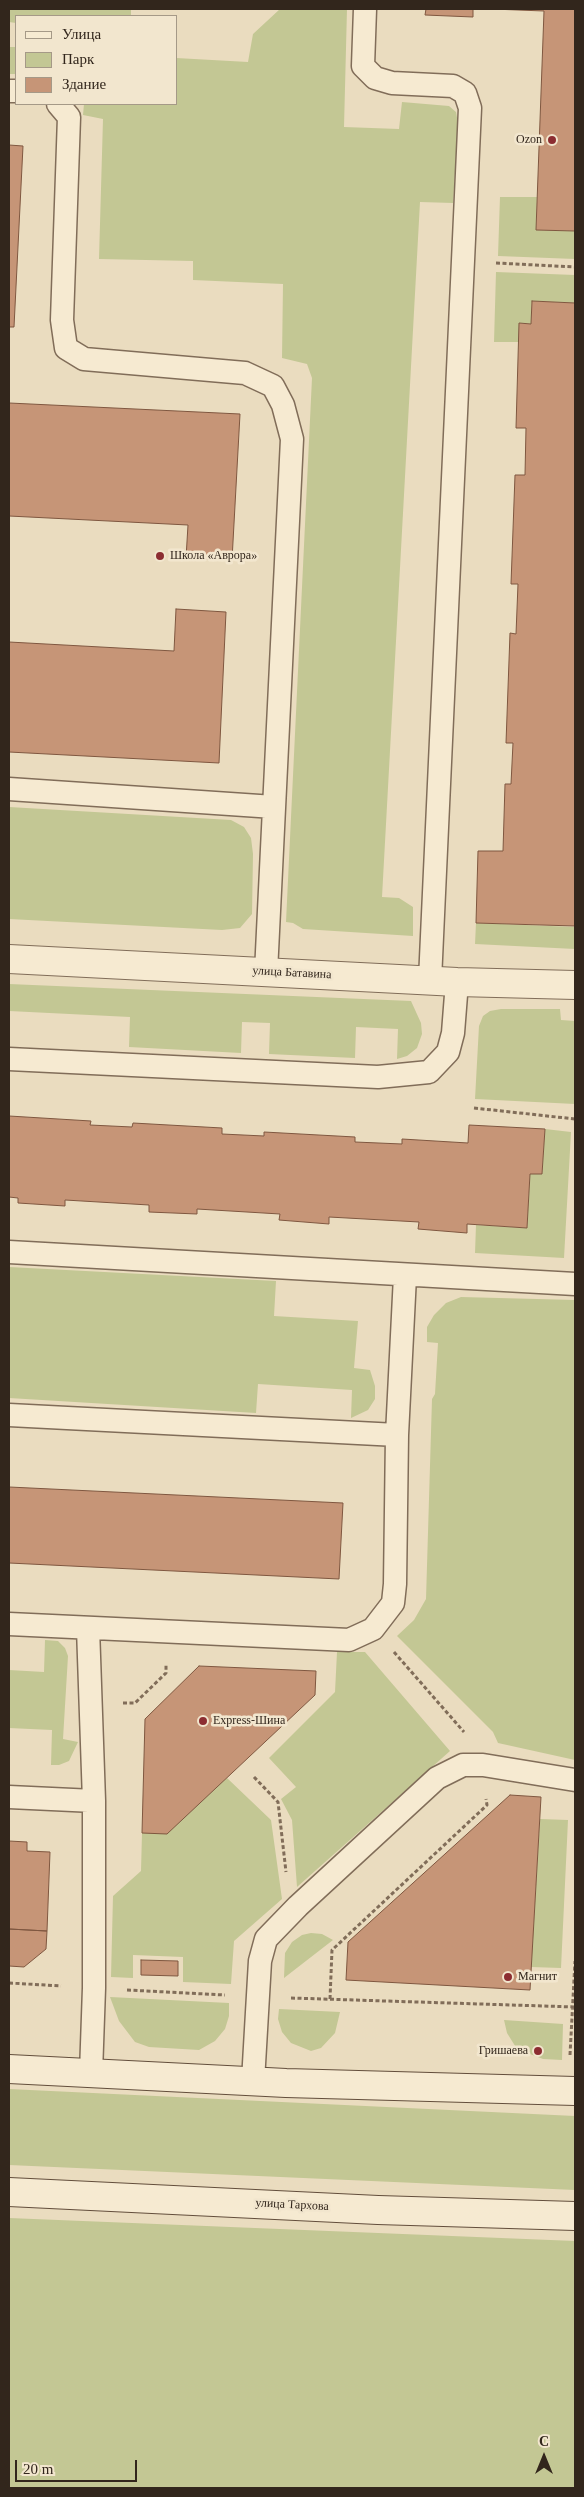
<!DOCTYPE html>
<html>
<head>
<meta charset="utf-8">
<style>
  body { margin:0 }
  #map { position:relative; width:584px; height:2497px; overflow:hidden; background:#eadcbf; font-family:"Times New Roman",serif }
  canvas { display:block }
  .frame { position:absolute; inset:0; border:10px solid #32261c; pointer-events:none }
  .legend { position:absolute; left:15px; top:15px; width:162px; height:90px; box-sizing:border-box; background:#f2e6ce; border:1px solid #a59987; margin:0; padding:6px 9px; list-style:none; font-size:15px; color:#32261c }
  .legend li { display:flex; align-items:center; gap:10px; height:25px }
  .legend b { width:25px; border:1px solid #a59987 }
  .north { position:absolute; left:519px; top:2432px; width:50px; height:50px; -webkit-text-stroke:4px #f2e6ce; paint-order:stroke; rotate:0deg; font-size:14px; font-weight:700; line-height:20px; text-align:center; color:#32261c }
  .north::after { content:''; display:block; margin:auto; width:18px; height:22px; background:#32261c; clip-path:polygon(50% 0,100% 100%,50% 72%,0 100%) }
  .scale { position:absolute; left:15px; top:2460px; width:122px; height:22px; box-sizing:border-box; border:2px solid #32261c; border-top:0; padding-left:6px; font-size:15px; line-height:18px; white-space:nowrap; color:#32261c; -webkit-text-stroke:4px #f2e6ce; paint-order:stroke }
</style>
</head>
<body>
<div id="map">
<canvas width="584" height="2497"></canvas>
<div class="frame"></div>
<ul class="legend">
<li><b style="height:6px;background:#f6ead1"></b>Улица</li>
<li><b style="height:14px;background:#c3c794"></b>Парк</li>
<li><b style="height:14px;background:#c69577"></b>Здание</li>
</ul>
<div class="north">С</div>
<div class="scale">20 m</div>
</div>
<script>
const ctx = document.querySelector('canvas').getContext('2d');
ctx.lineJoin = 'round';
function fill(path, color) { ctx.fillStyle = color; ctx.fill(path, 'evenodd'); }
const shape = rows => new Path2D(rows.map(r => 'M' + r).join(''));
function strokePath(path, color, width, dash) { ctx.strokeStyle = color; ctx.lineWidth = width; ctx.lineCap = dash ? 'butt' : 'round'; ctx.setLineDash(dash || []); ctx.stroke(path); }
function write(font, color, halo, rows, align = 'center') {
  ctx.font = font + ' "Times New Roman",serif'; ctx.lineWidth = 5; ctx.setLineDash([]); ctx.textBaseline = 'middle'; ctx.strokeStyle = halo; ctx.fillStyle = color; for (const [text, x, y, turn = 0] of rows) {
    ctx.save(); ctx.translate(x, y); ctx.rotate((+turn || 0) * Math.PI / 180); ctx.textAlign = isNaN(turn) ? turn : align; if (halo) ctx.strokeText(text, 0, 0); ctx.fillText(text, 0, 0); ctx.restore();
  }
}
fill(shape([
  [9,9,131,9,131,16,16,16,16,23,9,22],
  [280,9,347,9,344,127,399,129,402,102,449,106,456,112,458,123,453,203,420,202,382,897,399,898,413,907,413,936,303,929,293,923,286,922,312,378,307,364,282,358,283,284,193,280,193,261,99,259,103,119,83,115,84,104,176,104,176,58,248,62,253,34],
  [9,47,16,47,16,74,9,74],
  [500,197,537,197,536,230,575,231,575,259,498,256],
  [496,272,575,275,575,303,532,301,531,324,520,323,519,342,494,342],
  [9,807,231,820,244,827,251,838,253,854,252,914,240,928,222,930,9,919],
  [476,923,575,927,575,949,475,944],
  [9,984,411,1001,421,1023,422,1034,417,1048,407,1056,397,1059,398,1029,356,1027,355,1058,269,1054,270,1023,242,1022,241,1053,129,1047,130,1017,9,1011],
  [501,1009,560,1009,561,1020,575,1021,575,1104,475,1099,479,1026,483,1016,490,1011],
  [545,1129,571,1132,564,1258,475,1253,476,1225,527,1228,530,1174,542,1174],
  [9,1267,276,1281,274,1316,358,1321,354,1368,370,1370,375,1386,375,1399,368,1410,351,1418,352,1390,258,1384,256,1413,9,1398],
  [461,1297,575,1300,575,1760,498,1743,493,1732,397,1636,414,1620,426,1599,432,1399,435,1394,438,1343,427,1342,427,1327,434,1315,446,1303],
  [45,1640,58,1641,65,1648,68,1656,63,1739,78,1742,69,1761,59,1765,51,1765,52,1730,9,1728,9,1670,44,1672],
  [337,1652,365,1652,450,1751,297,1887,292,1820,281,1799,296,1787,269,1758,335,1692],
  [227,1778,271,1820,282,1899,234,1941,231,1984,183,1982,183,1957,133,1955,133,1978,111,1977,113,1896,141,1871,142,1833],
  [540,1819,568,1820,561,1968,531,1967],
  [311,1933,322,1934,333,1940,284,1978,285,1953,292,1942,302,1935],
  [110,1997,229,2003,229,2016,225,2029,215,2041,199,2050,149,2047,135,2042,119,2021],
  [279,2009,340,2012,335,2033,321,2048,311,2051,291,2043,282,2032,278,2019],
  [504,2020,563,2024,562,2060,543,2059,517,2049,507,2033],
  [9,2089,575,2116,575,2190,9,2165],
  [9,2218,575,2241,575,2488,9,2488]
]), '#c3c794');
const building = shape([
  [426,9,473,9,473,17,425,15,426,9],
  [492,9,575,9,575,231,536,230,544,11,492,9],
  [9,145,23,146,14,327,9,327,9,145],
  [532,301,575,303,575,926,476,923,478,851,503,851,505,784,511,784,513,743,506,743,510,633,516,634,518,584,511,584,515,475,525,475,526,428,516,428,519,323,531,324,532,301],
  [9,403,240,414,232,560,186,558,188,525,9,516,9,403],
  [176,609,226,612,219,763,9,752,9,642,174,651,176,609],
  [9,1116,91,1121,90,1125,132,1127,133,1123,222,1128,222,1134,264,1136,264,1132,355,1137,355,1142,402,1144,402,1139,468,1143,469,1125,545,1129,542,1174,530,1174,527,1228,467,1224,467,1233,418,1229,419,1222,329,1217,329,1224,279,1220,280,1214,197,1209,197,1214,149,1212,149,1205,65,1200,65,1206,18,1203,18,1198,9,1197,9,1116],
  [9,1487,343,1503,339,1579,9,1563,9,1487],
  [199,1666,316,1671,315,1695,167,1834,142,1833,145,1719,199,1666],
  [510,1795,541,1797,530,1990,346,1980,348,1942,510,1795],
  [9,1841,27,1842,27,1851,50,1852,47,1931,9,1929,9,1841],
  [9,1929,47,1931,46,1949,24,1967,9,1966,9,1929],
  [141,1960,178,1961,178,1976,141,1975,141,1960]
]);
fill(building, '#c69577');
strokePath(building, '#7f5740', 1);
const lane = shape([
  [365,9,363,66,375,78,392,83,453,86,465,93,470,108,430,980],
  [9,91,16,91],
  [58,104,69,117,62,320,66,348,84,359,245,373,273,386,283,405,292,439,266,972],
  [9,789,274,807],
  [9,1059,378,1077,429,1072,448,1052,453,1033,457,982],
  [9,1252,575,1284],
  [9,1415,397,1435],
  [9,1624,349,1640,373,1629,393,1603,395,1584,397,1435,405,1276],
  [88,1628,94,1801,94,1988,91,2073],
  [9,1797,94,1801],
  [253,2081,260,1961,266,1939,298,1906,437,1778,463,1765,483,1765,575,1780]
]);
const street = shape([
  [9,959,457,982,575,985]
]);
const secondary = shape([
  [9,2069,286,2083,575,2091],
  [9,2192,378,2210,575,2216]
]);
strokePath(lane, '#816d59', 25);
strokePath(street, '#816d59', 30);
strokePath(secondary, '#634e3c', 30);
strokePath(shape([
  [496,263,575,267],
  [474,1108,575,1119],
  [394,1652,464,1732],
  [123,1703,135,1703,166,1673,166,1664],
  [254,1777,278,1802,286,1872],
  [9,1983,61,1986],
  [127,1990,225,1995],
  [291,1998,575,2007],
  [330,1999,332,1950,487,1805,486,1799],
  [570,2055,575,1961]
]), '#816d59', 3, [4, 2.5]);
strokePath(lane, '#f6ead1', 22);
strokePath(street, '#f6ead1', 28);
strokePath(secondary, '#f6ead1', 28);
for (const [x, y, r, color] of [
  [552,140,5,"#8c2d31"],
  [160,556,5,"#8c2d31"],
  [203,1721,5,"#8c2d31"],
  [508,1977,5,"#8c2d31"],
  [538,2051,5,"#8c2d31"]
]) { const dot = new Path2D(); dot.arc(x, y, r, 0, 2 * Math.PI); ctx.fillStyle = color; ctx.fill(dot); strokePath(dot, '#f2e6ce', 2); }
write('12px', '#32261c', '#f2e6ce', [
  ["Ozon",542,140,"right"],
  ["Школа «Аврора»",170,556],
  ["Express-Шина",213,1721],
  ["Магнит",518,1977],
  ["Гришаева",528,2051,"right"]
], 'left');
write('12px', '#32261c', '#f2e6ce', [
  ["улица Батавина",292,973,3],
  ["улица Тархова",292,2205,3]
]);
</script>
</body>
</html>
